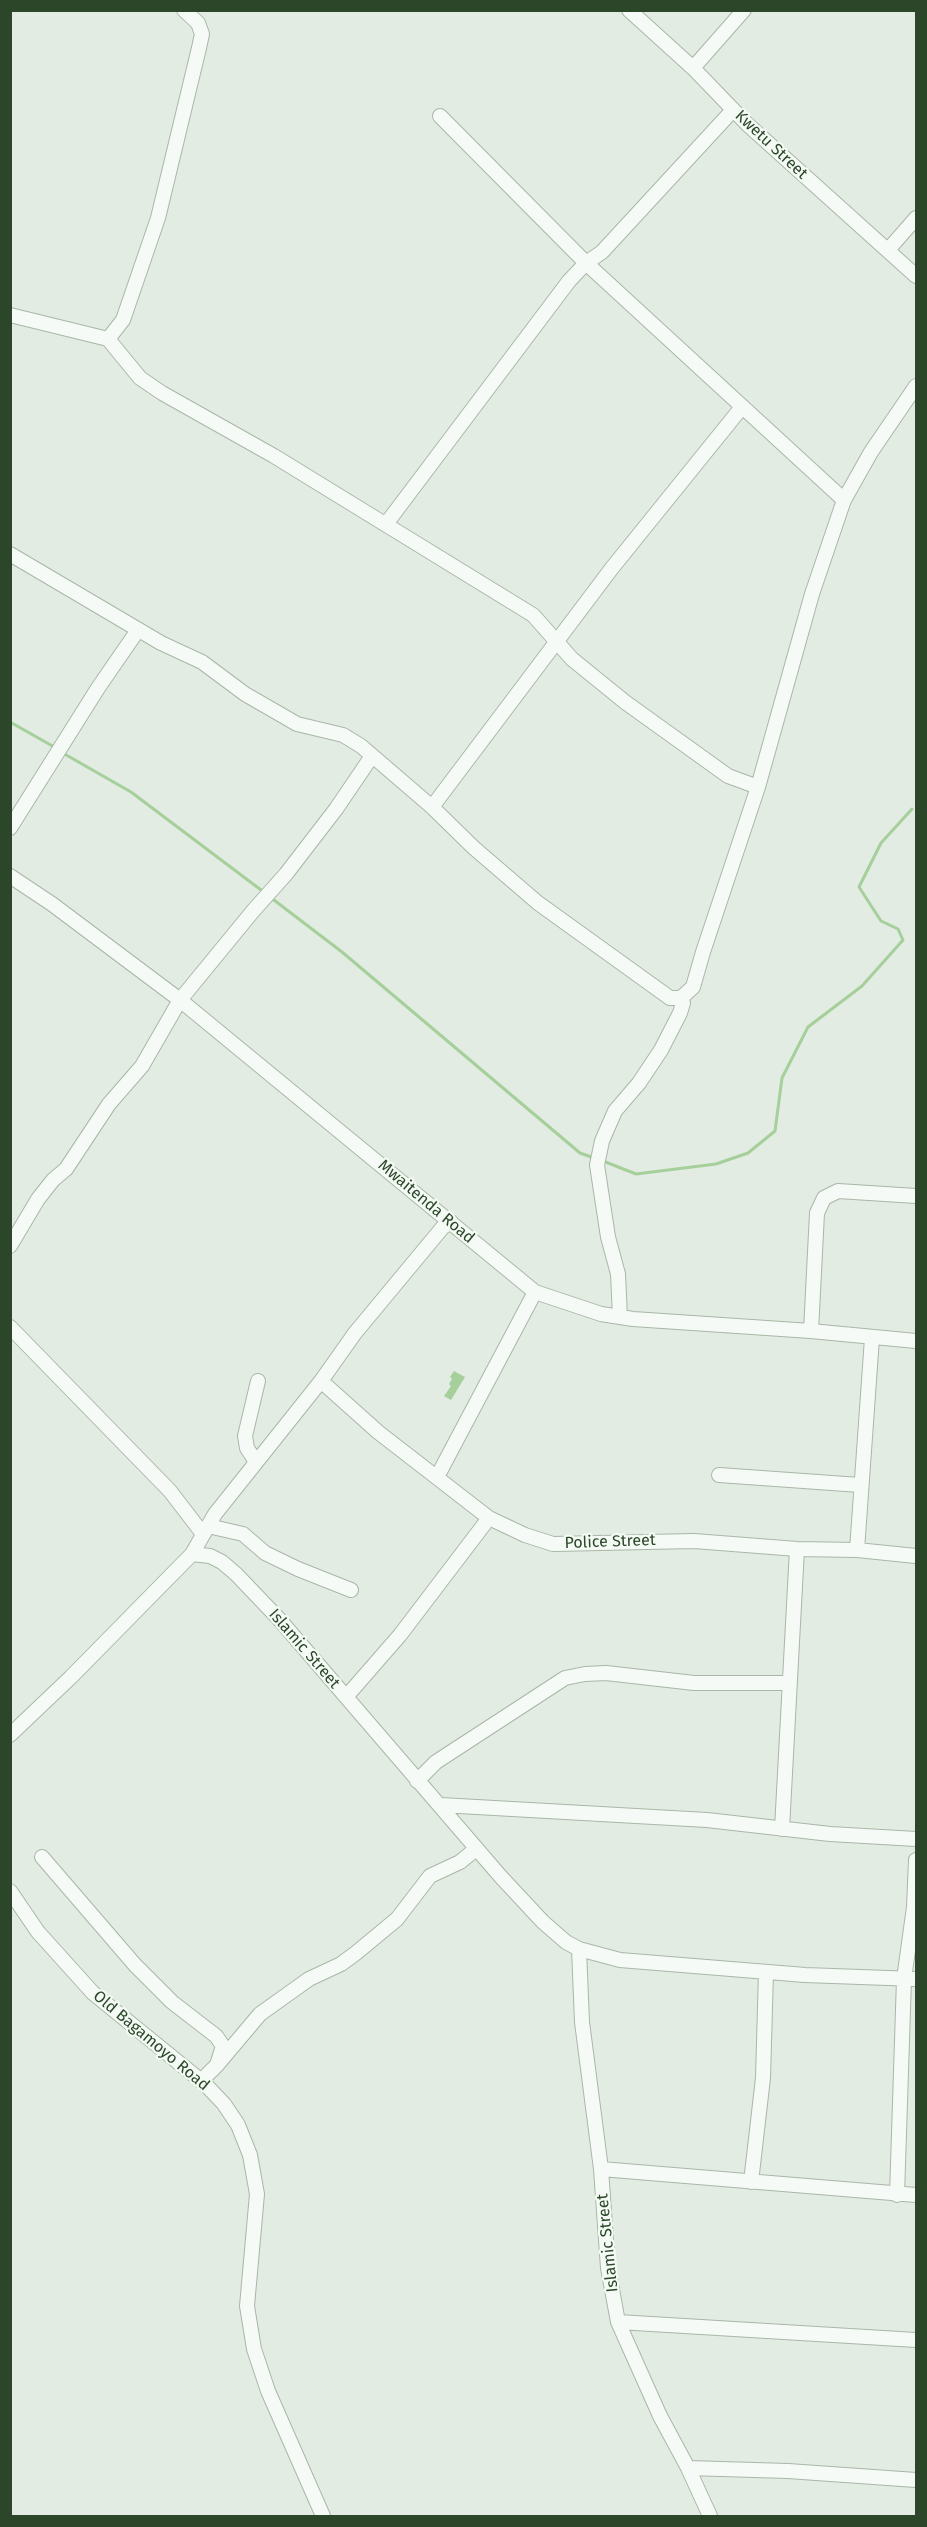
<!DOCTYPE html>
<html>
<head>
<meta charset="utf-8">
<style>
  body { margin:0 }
  #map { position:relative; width:927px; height:2527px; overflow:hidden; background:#e3ece2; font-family:"Fira Sans",sans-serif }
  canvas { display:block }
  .frame { position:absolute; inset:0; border:12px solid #2b4629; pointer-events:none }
</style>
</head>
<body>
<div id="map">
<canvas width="927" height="2527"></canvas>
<div class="frame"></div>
</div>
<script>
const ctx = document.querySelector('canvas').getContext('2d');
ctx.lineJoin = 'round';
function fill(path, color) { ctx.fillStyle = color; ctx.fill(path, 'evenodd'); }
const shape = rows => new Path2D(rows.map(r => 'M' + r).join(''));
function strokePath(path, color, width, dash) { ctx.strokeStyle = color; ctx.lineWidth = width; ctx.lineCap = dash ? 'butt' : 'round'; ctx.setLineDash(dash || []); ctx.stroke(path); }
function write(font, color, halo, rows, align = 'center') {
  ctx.font = font + ' "Fira Sans",sans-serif'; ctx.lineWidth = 4.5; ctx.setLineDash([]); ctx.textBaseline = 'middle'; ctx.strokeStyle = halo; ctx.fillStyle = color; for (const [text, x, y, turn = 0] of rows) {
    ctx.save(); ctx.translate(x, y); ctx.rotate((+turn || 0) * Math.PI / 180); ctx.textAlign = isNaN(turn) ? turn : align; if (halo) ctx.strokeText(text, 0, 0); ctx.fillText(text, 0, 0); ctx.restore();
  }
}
fill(shape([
  [454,1371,465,1377,451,1400,444,1396,451,1386,449,1384,452,1379,450,1377]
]), '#a5cf9b');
strokePath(shape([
  [10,722,56,748],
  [61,752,131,792,265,893],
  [270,897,342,952,580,1153,594,1158],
  [603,1161,636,1174,716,1164,748,1153,775,1131,782,1078,808,1027,862,986,903,940,898,929,881,921,859,887,881,843,912,809]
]), '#a5cf9b', 3);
const minor = shape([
  [629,10,693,68,747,124,916,276],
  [693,68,744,10],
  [440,116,586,263,844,500],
  [888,250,916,218],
  [10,315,108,339,140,378,162,393,274,456,533,615,572,659,625,702,728,776,758,787],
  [108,339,123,320,158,218,199,48,202,34,198,23,184,10],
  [386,524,569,281,586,263,602,252,733,110],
  [10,554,161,643,202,662,245,694,297,724,343,735,361,746,432,807,474,848,538,903,670,998,681,998,693,987,703,952,758,787,812,594,844,500,871,452,916,386],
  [432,807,612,568,742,407],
  [10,828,98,688,138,630],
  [10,876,52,904,180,1000,535,1292,601,1314,633,1319,811,1331,916,1341],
  [10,1246,38,1199,53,1180,66,1169,109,1104,142,1066,180,1000,253,911,286,874,336,809,372,756],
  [620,1317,618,1274,608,1237,597,1165,602,1141,615,1111,639,1083,661,1050,680,1013,683,1003,681,998],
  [10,1327,170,1491,203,1534],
  [811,1331,817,1213,824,1198,838,1191,916,1196],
  [321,1381,378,1432,489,1518,525,1535,553,1544,694,1541,797,1549,857,1550,916,1556],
  [256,1462,247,1448,245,1436,258,1381],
  [719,1475,860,1485],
  [437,1477,535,1292],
  [208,1526,243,1534,265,1553,298,1569,351,1590],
  [857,1550,872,1338],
  [192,1554,215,1514,321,1381,355,1333,443,1227,451,1222],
  [346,1697,400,1635,489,1518],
  [10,1735,71,1677,192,1554,210,1556,222,1562,236,1574,279,1619,501,1877,543,1922,566,1942,579,1949,582,2022,601,2169,608,2268,618,2322,660,2416,688,2468,710,2516],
  [417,1781,436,1762,565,1678,585,1674,606,1673,694,1683,790,1683],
  [441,1805,707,1820,830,1834,916,1839],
  [782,1829,797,1549],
  [42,1857,135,1965,172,2002,216,2036,223,2046,217,2065,201,2081],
  [10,1891,38,1932,93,1993,205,2084,224,2104,238,2125,250,2155,257,2194,247,2306,254,2349,268,2391,323,2516],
  [579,1949,620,1960,805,1975,916,1979],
  [217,2065,260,2014,309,1979,341,1964,356,1953,397,1919,430,1876,460,1862,476,1849],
  [601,2169,916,2195],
  [751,2182,763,2078,766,1972],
  [897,2195,904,1979,914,1907,916,1860],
  [618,2322,916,2340],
  [688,2468,788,2471,916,2480]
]);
strokePath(minor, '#a8b7a7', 16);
strokePath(minor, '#f6faf6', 14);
write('16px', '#2b4629', '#f3f9f3', [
  ["Kwetu Street",771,145,43],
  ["Mwaitenda Road",426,1202,40],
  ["Police Street",610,1542,-2],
  ["Islamic Street",304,1649,49],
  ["Old Bagamoyo Road",151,2041,40],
  ["Islamic Street",608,2243,-96]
]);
</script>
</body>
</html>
